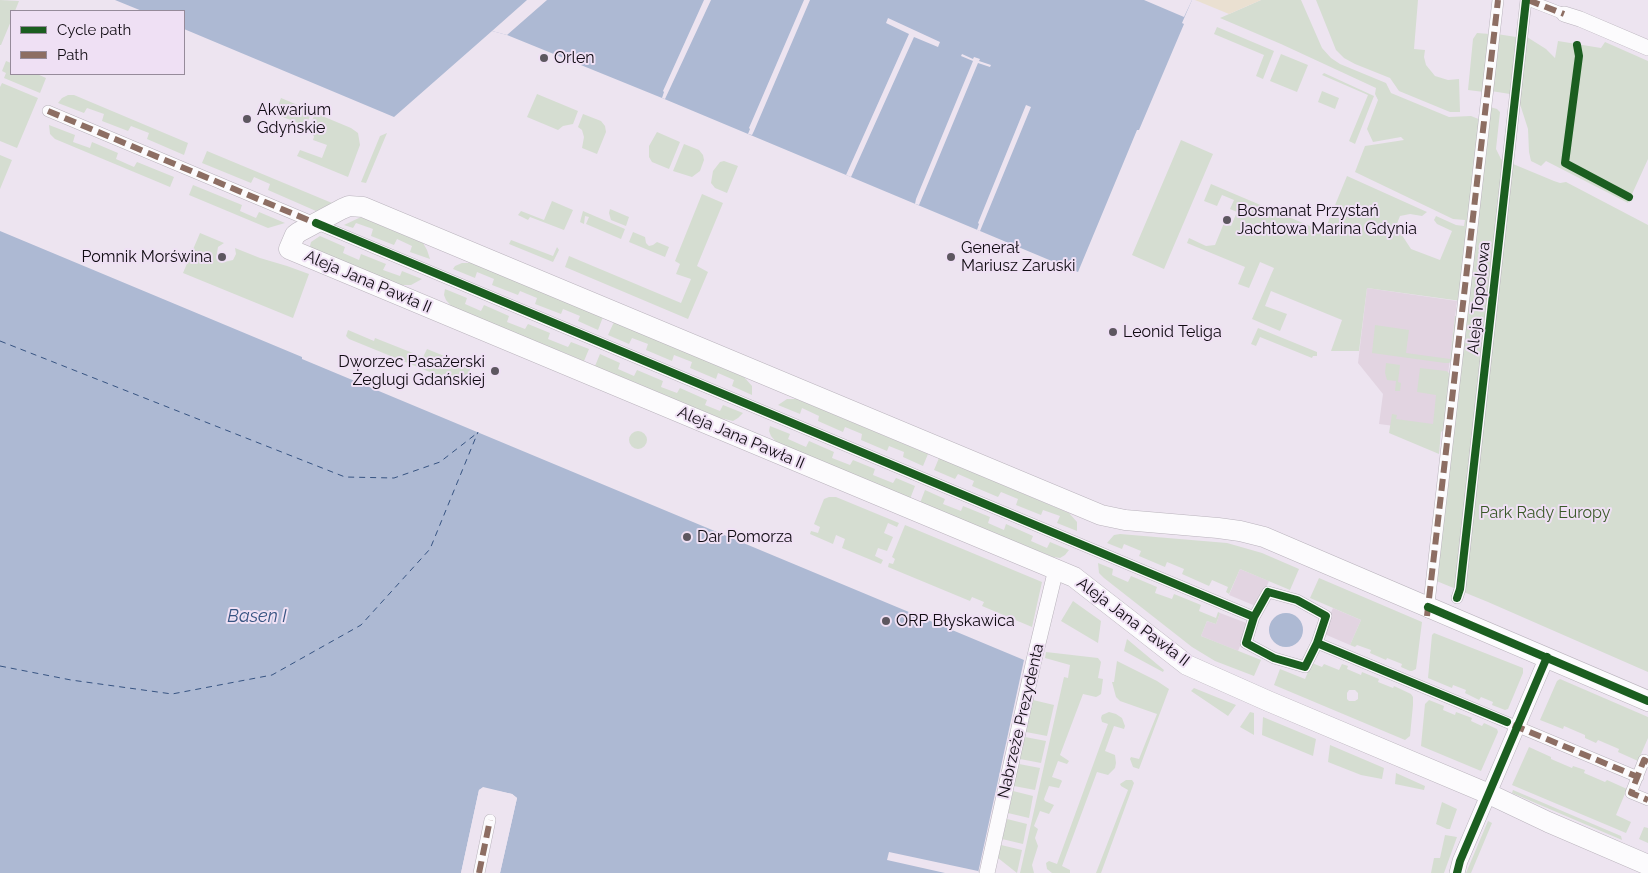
<!DOCTYPE html>
<html>
<head>
<meta charset="utf-8">
<style>
  body { margin:0 }
  #map { position:relative; width:1648px; height:873px; overflow:hidden; background:#ede4f0; font-family:Raleway,sans-serif }
  canvas { display:block }
  .legend { position:absolute; left:10px; top:10px; width:175px; height:65px; box-sizing:border-box; background:#efe0f4; border:1px solid #968b9a; margin:0; padding:6px 9px; list-style:none; font-size:15px; color:#100b12 }
  .legend li { display:flex; align-items:center; gap:10px; height:25px }
  .legend b { width:25px; border:1px solid #968b9a }
</style>
</head>
<body>
<div id="map">
<canvas width="1648" height="873"></canvas>
<ul class="legend">
<li><b style="height:6px;background:#1b5e20"></b>Cycle path</li>
<li><b style="height:6px;background:#8d6e63"></b>Path</li>
</ul>
</div>
<script>
const ctx = document.querySelector('canvas').getContext('2d');
ctx.lineJoin = 'round';
function fill(path, color) { ctx.fillStyle = color; ctx.fill(path, 'evenodd'); }
const shape = rows => new Path2D(rows.map(r => 'M' + r).join(''));
function strokePath(path, color, width, dash) { ctx.strokeStyle = color; ctx.lineWidth = width; ctx.lineCap = dash ? 'butt' : 'round'; ctx.setLineDash(dash || []); ctx.stroke(path); }
function write(font, color, halo, rows, align = 'center') {
  ctx.font = font + ' Raleway,sans-serif'; ctx.lineWidth = 4; ctx.setLineDash([]); ctx.textBaseline = 'middle'; ctx.strokeStyle = halo; ctx.fillStyle = color; for (const [text, x, y, turn = 0] of rows) {
    ctx.save(); ctx.translate(x, y); ctx.rotate((+turn || 0) * Math.PI / 180); ctx.textAlign = isNaN(turn) ? turn : align; if (halo) ctx.strokeText(text, 0, 0); ctx.fillText(text, 0, 0); ctx.restore();
  }
}
fill(shape([
  [1367,288,1457,301,1441,432,1379,424,1383,394,1358,363],
  [1240,569,1269,581,1258,607,1229,595],
  [1333,608,1361,620,1350,645,1322,633],
  [1220,613,1249,624,1238,651,1201,636,1207,621,1216,624]
]), '#e2d4e1');
fill(shape([
  [0,0,19,1,15,11,11,11,11,21,1,45,0,45],
  [1261,0,1301,0,1322,48,1331,58,1340,64,1386,83,1391,93,1449,117,1471,116,1481,120,1461,301,1367,288,1359,351,1331,351,1342,320,1271,291,1265,306,1287,314,1280,331,1252,319,1274,268,1260,262,1249,288,1238,284,1245,267,1187,243,1189,238,1206,246,1215,245,1224,223,1231,226,1237,212,1230,209,1234,200,1222,195,1217,206,1204,201,1211,184,1324,232,1347,176,1427,212,1422,216,1410,214,1400,216,1396,226,1411,249,1440,260,1452,231,1437,224,1434,220,1436,216,1456,225,1464,226,1465,220,1453,219,1355,172,1365,146,1404,140,1401,137,1373,142,1367,129,1378,100,1375,94,1376,88,1281,44,1220,18],
  [1316,0,1418,0,1414,49,1425,50,1424,57,1426,65,1435,76,1448,80,1459,79,1460,112,1450,112,1399,91,1390,78,1355,64,1344,58,1336,50],
  [1217,27,1274,51,1263,79,1256,76,1264,55,1214,34],
  [1477,33,1490,34,1484,92,1468,90,1473,39],
  [1497,34,1516,37,1510,94,1491,91],
  [1527,37,1546,49,1555,58,1558,41,1601,48,1605,42,1648,61,1648,159,1628,203,1546,161,1541,166,1531,161,1529,152,1528,129,1519,101],
  [1281,54,1308,65,1297,92,1270,81],
  [6,61,11,63,11,74,37,74,46,78,40,93,4,78,6,73,2,71],
  [1324,73,1374,96,1355,144,1349,141,1368,95,1322,75],
  [2,83,38,98,17,148,0,141,0,87],
  [1322,91,1339,98,1335,109,1318,102],
  [537,94,578,111,573,124,563,126,558,130,527,117],
  [68,95,74,95,188,143,184,155,147,139,149,133,131,126,128,131,102,121,104,114,87,108,84,113,58,103,62,98],
  [281,98,312,111,306,126,275,114],
  [1490,107,1497,109,1500,112,1496,149,1501,159,1554,181,1560,183,1566,182,1648,225,1648,672,1488,602,1434,580],
  [315,113,351,128,358,133,360,145,348,177,297,156,300,150,322,158,327,145,313,140,314,137,310,126],
  [583,114,601,121,605,126,606,132,597,154,582,148,584,137,582,130,578,127],
  [49,125,75,135,73,142,90,148,92,142,118,153,116,159,134,167,137,162,174,177,170,187,55,139,50,134],
  [657,132,680,142,669,169,652,162,649,157,649,146],
  [387,133,366,183,361,182,380,136],
  [1181,140,1213,154,1164,269,1132,255],
  [684,144,699,150,703,155,704,160,700,171,692,177,673,171],
  [207,151,332,203,316,211,268,190,270,184,254,177,251,183,202,163],
  [0,155,12,160,0,189],
  [724,161,738,166,727,193,715,188,711,183,713,171,720,162],
  [193,185,242,205,240,211,256,218,259,212,285,223,268,228,189,195],
  [702,194,723,203,697,266,708,272,688,319,565,267,569,256,681,303,691,279,676,274,680,264,675,261],
  [552,201,573,210,564,230,530,217,528,220,518,215,521,211,544,220],
  [610,209,629,217,626,226,611,220,609,213],
  [583,211,625,229,621,239,586,224,589,217,585,216,584,224,580,222],
  [361,217,423,243,427,250,430,259,410,252,412,246,397,239,394,245,371,236,373,229,356,223,353,228,344,225],
  [633,232,645,237,646,243,649,246,653,245,657,242,669,247,665,257,629,242],
  [200,233,224,243,218,247,217,253,219,259,224,262,233,260,236,254,235,248,260,258,287,266,309,274,293,318,183,273],
  [320,236,345,247,343,253,359,260,361,254,386,264,383,270,400,276,402,271,422,279,411,285,400,285,312,248,310,246,311,242],
  [511,240,553,256,557,247,559,250,553,262,509,244],
  [462,263,472,263,603,317,598,330,578,321,580,316,563,309,561,314,535,304,537,298,520,291,518,295,492,285,494,279,477,272,475,278,453,269,455,266],
  [445,289,467,298,465,304,481,311,484,305,509,316,507,322,525,329,528,324,550,333,548,339,568,347,571,342,589,349,584,361,452,307,446,300,444,295],
  [1455,316,1459,316,1452,360,1449,363,1445,363,1372,353,1375,325,1409,330,1406,353,1450,359],
  [614,322,744,377,752,386,752,395,732,386,734,380,718,373,716,379,690,368,692,362,674,355,672,361,646,350,648,344,632,338,629,344,608,335],
  [1258,328,1317,352,1317,356,1313,356,1312,358,1260,337,1256,346,1251,344],
  [348,330,374,341,375,338,423,357,427,349,471,367,464,384,442,377,349,339,346,336],
  [600,354,620,363,618,369,634,376,637,370,663,381,661,387,677,393,680,388,707,400,705,405,720,411,723,405,743,413,738,418,733,421,720,418,595,366],
  [1386,363,1400,365,1398,382,1401,383,1400,391,1395,391,1396,381,1387,380,1385,373],
  [1420,368,1446,371,1448,372,1451,376,1446,428,1441,432,1439,454,1389,433,1392,414,1397,415,1396,419,1433,424,1436,395,1417,392],
  [787,399,797,399,928,454,923,466,903,457,904,452,889,446,887,451,861,440,862,434,845,427,843,432,818,421,819,416,802,408,800,414,778,405],
  [770,426,790,434,788,439,806,447,809,441,834,452,832,458,850,465,853,460,875,469,873,475,893,483,896,478,915,486,910,499,777,443,771,436,769,431],
  '629 440a9 9 0 1 1 18 0a9 9 0 1 1-18 0Z',
  [939,458,1069,513,1077,522,1077,531,1057,523,1060,516,1043,510,1041,515,1016,505,1018,499,1001,492,998,497,972,486,974,481,958,474,955,479,934,470],
  [925,490,945,499,943,504,961,511,963,506,990,517,988,523,1004,530,1006,524,1033,536,1031,541,1047,548,1050,542,1069,550,1065,555,1060,558,1053,557,920,503],
  [829,497,836,497,899,523,897,527,888,523,884,533,893,537,887,551,878,548,875,556,883,560,881,564,842,548,845,539,836,535,833,544,810,534,811,531,818,533,820,527,814,524,824,499],
  [905,525,1042,582,1032,627,982,606,984,602,972,597,970,601,888,567,889,563,893,564,895,559,892,557],
  [1120,534,1227,543,1262,553,1299,569,1290,590,1240,569,1229,594,1226,592,1228,587,1212,580,1209,586,1182,574,1184,569,1167,562,1165,567,1139,556,1141,551,1124,544,1122,549,1107,543,1114,535],
  [1098,563,1113,569,1112,575,1128,582,1131,576,1157,587,1155,593,1172,599,1174,594,1201,605,1199,611,1216,618,1218,612,1220,613,1216,624,1207,621,1201,636,1261,660,1254,676,1215,661,1192,647,1104,578,1099,573],
  [1319,578,1422,622,1416,669,1412,671,1410,671,1401,667,1402,664,1387,658,1386,660,1370,653,1371,650,1357,645,1355,647,1350,645,1361,620,1310,598],
  [1073,601,1101,621,1098,643,1061,621],
  [1434,633,1523,668,1523,673,1508,709,1505,710,1492,705,1493,702,1481,697,1479,700,1465,693,1466,690,1453,685,1452,688,1428,678,1432,635],
  [1127,639,1164,670,1163,672,1124,651],
  [1046,652,1098,658,1101,662,1098,678,1103,679,1101,694,1098,696,1096,697,1083,694,1060,755,1069,761,1067,764,1058,761,1052,777,1061,780,1062,781,1059,788,1049,786,1044,799,1045,801,1054,805,1049,814,1040,811,1034,826,1038,829,1035,838,1038,846,1032,865,1034,873,1020,873,1064,677,1068,678,1069,671,1070,665,1045,658],
  [1117,661,1157,681,1169,689,1139,769,1133,767,1130,759,1131,757,1139,759,1157,714,1120,701,1116,697,1112,682,1114,682],
  [1312,663,1322,667,1324,664,1339,670,1342,664,1348,666,1347,669,1361,675,1362,672,1379,679,1378,682,1393,688,1394,686,1411,694,1413,697,1413,705,1410,736,1405,740,1274,685,1280,669,1305,679],
  [1349,690,1355,690,1358,693,1358,699,1355,701,1349,701,1347,699,1347,693],
  [1560,679,1648,717,1648,738,1638,761,1618,752,1619,749,1598,740,1596,743,1585,738,1585,735,1564,726,1563,729,1540,720,1557,681],
  [1194,688,1236,705,1228,716,1191,691],
  [1033,700,1054,705,1047,736,1026,732],
  [1429,700,1444,706,1443,710,1455,715,1456,712,1472,718,1471,721,1482,726,1484,723,1497,729,1498,732,1481,771,1421,746,1425,704],
  [1109,712,1116,714,1122,718,1125,726,1124,729,1114,726,1105,751,1115,755,1116,763,1115,768,1108,775,1097,772,1062,866,1070,870,1070,873,1052,873,1047,869,1046,863,1049,861,1057,864,1108,724,1102,722,1101,718,1102,715],
  [1250,712,1254,713,1254,735,1240,727],
  [1263,717,1316,739,1313,756,1262,735],
  [1025,737,1046,741,1041,763,1020,759],
  [1330,745,1384,768,1382,779,1361,775,1328,762],
  [1529,747,1551,757,1551,759,1572,768,1573,766,1585,770,1584,773,1605,782,1607,780,1627,789,1616,815,1631,822,1626,833,1512,785],
  [1019,764,1040,768,1035,790,1014,786],
  [1396,773,1425,786,1424,790,1395,784],
  [1126,780,1132,780,1134,783,1101,873,1096,873,1128,790,1121,786,1120,784],
  [1513,790,1621,836,1622,840,1512,793],
  [1013,791,1033,796,1029,818,1008,813],
  [1442,802,1457,809,1450,829,1447,829,1436,824],
  [1007,819,1027,824,1023,844,1002,839],
  [1488,821,1492,823,1471,873,1466,873],
  [1644,827,1648,828,1648,843,1639,839],
  [1445,835,1457,837,1444,873,1431,873,1434,858,1440,858],
  [1001,845,1022,850,1017,873,998,858]
]), '#d5ddd1');
fill(shape([
  [1195,0,1261,0,1229,14]
]), '#eae0d1');
fill(shape([
  [115,0,1192,0,1182,23,1184,24,1139,130,1137,130,1078,272,662,98,507,35,492,31,394,117,184,29,184,11,142,11],
  [0,231,302,357,302,359,1024,660,978,873,500,873,517,798,512,794,483,788,479,790,461,873,0,873],
  '1269 630a17 17 0 1 1 34 0a17 17 0 1 1-34 0Z'
]), '#adb9d3');
fill(shape([
  [527,0,547,0,507,35,492,31],
  [704,0,711,0,665,99,662,98,664,92,663,91],
  [804,0,810,0,754,131,752,135,748,134,750,129,749,128],
  [1144,0,1192,0,1184,17],
  [888,18,940,42,938,47,914,37,851,177,846,175,909,34,886,23],
  [962,54,973,59,974,57,980,59,979,61,991,65,990,67,978,63,919,205,915,204,916,199,973,61,961,56],
  [1026,105,1031,107,980,231,977,230,979,224,978,223],
  [483,787,512,794,517,798,500,873,498,873,514,799,511,796,484,790,481,792,464,873,461,873,479,790],
  [889,852,978,871,978,873,945,873,887,860]
]), '#ede4f0');
strokePath(shape([
  [0,341,345,477,394,478,440,462,476,434],
  [0,666,71,680,172,694,272,675,361,625,430,549,478,432]
]), '#375482', 1, [6, 5]);
const pedestrian = shape([
  [1528,0,1564,14],
  [48,111,1254,617],
  [1268,592,1297,600,1326,616,1317,643,1305,667,1274,658,1246,643,1254,617,1268,592],
  [1457,598,1460,589,1526,0],
  [1428,612,1498,0],
  [1317,643,1638,777],
  [1648,762,1644,760,1631,793,1648,800],
  [479,873,490,820]
]);
const minor = shape([
  [1564,14,1580,19,1648,48],
  [987,873,1034,660,1056,569],
  [1457,873,1460,861,1547,657]
]);
const tertiary = shape([
  [1648,701,1264,537,1240,531,1218,528,1125,520,1101,515,363,207,349,206,342,209,299,232,295,235,289,249,1074,577,1187,665,1268,701,1489,794,1548,822,1648,865]
]);
strokePath(pedestrian, '#b9b3bc', 12);
strokePath(minor, '#b9b3bc', 16);
strokePath(tertiary, '#b9b3bc', 21);
strokePath(pedestrian, '#fcfbfd', 11);
strokePath(minor, '#fcfbfd', 15);
strokePath(tertiary, '#fcfbfd', 20);
strokePath(shape([
  [1528,0,1564,14],
  [48,111,320,225],
  [1427,616,1498,0],
  [1513,725,1638,777],
  [1648,762,1644,760,1631,793,1648,800],
  [479,873,490,820]
]), '#8d6e63', 6, [12, 6]);
strokePath(shape([
  [1577,45,1579,56,1565,163,1629,197],
  [316,223,1254,617],
  [1268,592,1297,600,1326,616,1317,643,1305,667,1274,658,1246,643,1254,617,1268,592],
  [1457,598,1460,589,1526,0],
  [1428,607,1648,701],
  [1317,643,1507,722],
  [1457,873,1460,861,1547,657]
]), '#1b5e20', 8);
for (const [x, y, r, color] of [
  [544,58,5,"#5d5760"],
  [247,119,5,"#5d5760"],
  [1227,220,5,"#5d5760"],
  [222,257,5,"#5d5760"],
  [951,257,5,"#5d5760"],
  [1113,332,5,"#5d5760"],
  [495,371,5,"#5d5760"],
  [687,537,5,"#5d5760"],
  [886,621,5,"#5d5760"]
]) { const dot = new Path2D(); dot.arc(x, y, r, 0, 2 * Math.PI); ctx.fillStyle = color; ctx.fill(dot); strokePath(dot, '#efe0f4', 2); }
write('16px', '#100b12', '#efe0f4', [
  ["Orlen",554,58],
  ["Akwarium",257,110],
  ["Gdyńskie",257,128],
  ["Bosmanat Przystań",1237,211],
  ["Jachtowa Marina Gdynia",1237,229],
  ["Generał",961,248],
  ["Mariusz Zaruski",961,266],
  ["Pomnik Morświna",212,257,"right"],
  ["Leonid Teliga",1123,332],
  ["Dworzec Pasażerski",485,362,"right"],
  ["Żeglugi Gdańskiej",485,380,"right"],
  ["Dar Pomorza",697,537],
  ["ORP Błyskawica",896,621]
], 'left');
write('16px', '#100b12', '#efe0f4', [
  ["Aleja Jana Pawła II",368,282,23],
  ["Aleja Topolowa",1479,298,-84],
  ["Aleja Jana Pawła II",741,438,23],
  ["Aleja Jana Pawła II",1133,622,37],
  ["Nabrzeże Prezydenta",1021,721,-77]
]);
write('16px', '#3a5929', '#efe0f4', [
  ["Park Rady Europy",1545,513]
]);
write('italic 18px', '#375482', '#efe0f4', [
  ["Basen I",257,617]
]);
</script>
</body>
</html>
